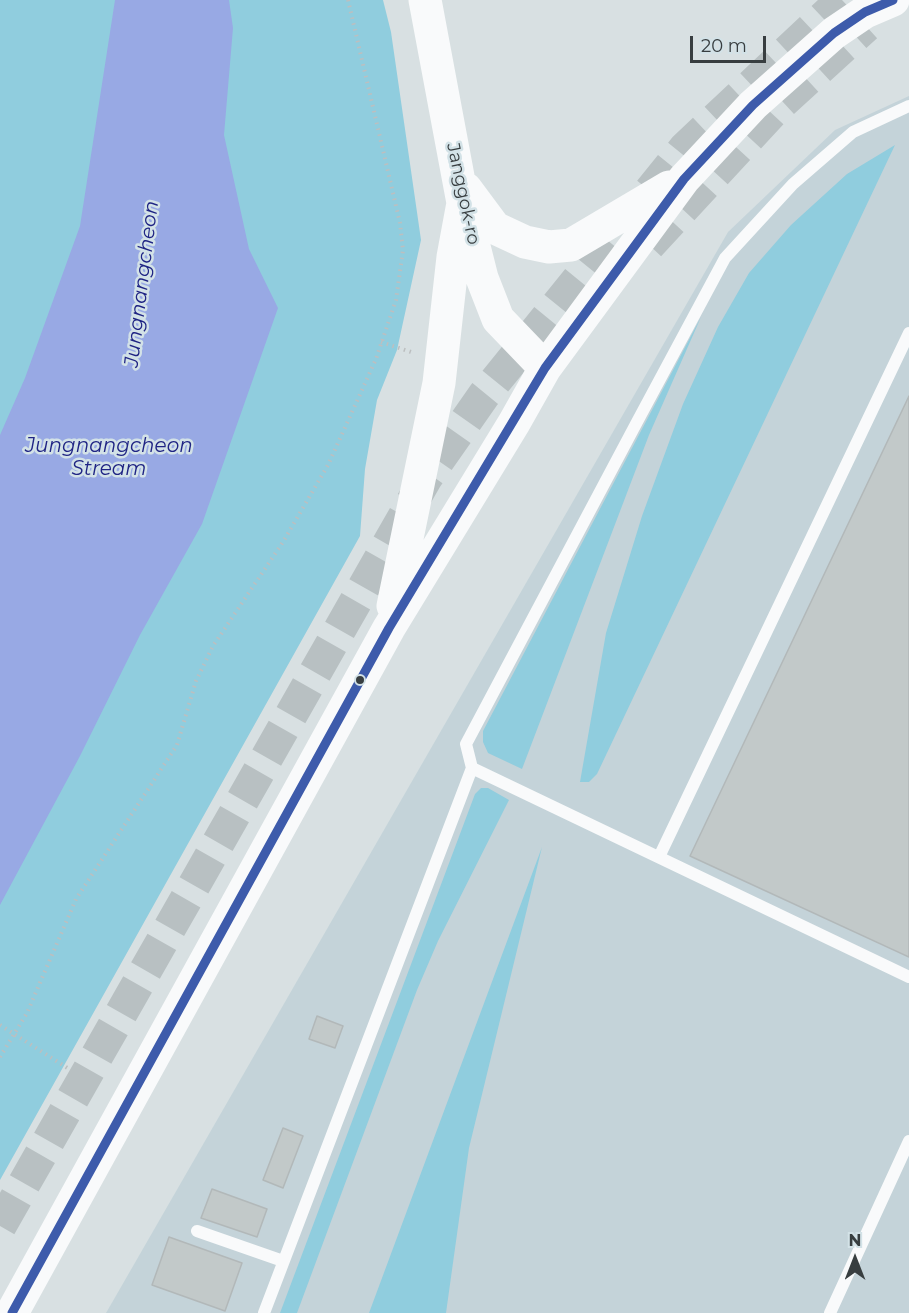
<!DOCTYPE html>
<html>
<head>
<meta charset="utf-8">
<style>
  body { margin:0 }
  #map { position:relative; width:909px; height:1313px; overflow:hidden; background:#d8e0e2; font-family:Montserrat,sans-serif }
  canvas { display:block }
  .north { position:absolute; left:825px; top:1229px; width:60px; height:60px; -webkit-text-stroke:4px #d3e2e7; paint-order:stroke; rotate:0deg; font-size:16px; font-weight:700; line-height:24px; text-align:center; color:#383e40 }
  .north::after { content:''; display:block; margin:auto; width:21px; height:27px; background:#383e40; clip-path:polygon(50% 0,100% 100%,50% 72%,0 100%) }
  .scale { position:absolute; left:690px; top:36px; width:76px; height:27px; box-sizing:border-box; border:3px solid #383e40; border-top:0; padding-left:8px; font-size:18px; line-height:21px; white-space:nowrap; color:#383e40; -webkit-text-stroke:4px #d3e2e7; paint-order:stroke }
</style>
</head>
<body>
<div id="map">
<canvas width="909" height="1313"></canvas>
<div class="north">N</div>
<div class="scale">20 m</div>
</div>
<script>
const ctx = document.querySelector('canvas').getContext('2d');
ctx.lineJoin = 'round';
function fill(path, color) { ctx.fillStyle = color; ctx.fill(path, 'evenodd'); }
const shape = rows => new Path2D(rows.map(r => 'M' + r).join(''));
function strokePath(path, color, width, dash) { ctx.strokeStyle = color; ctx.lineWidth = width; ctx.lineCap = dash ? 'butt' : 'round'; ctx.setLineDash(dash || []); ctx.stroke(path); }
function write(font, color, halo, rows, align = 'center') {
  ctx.font = font + ' Montserrat,sans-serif'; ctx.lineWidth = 5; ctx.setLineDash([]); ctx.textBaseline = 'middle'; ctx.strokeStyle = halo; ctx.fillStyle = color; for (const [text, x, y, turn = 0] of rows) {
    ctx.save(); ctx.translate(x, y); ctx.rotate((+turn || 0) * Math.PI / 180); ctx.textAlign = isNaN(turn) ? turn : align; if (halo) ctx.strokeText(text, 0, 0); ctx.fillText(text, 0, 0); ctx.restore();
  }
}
fill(shape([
  [909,96,909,1313,106,1313,728,232,835,130]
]), '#c4d3d9');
fill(shape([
  [0,0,383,0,391,32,421,240,397,350,377,400,365,469,360,536,0,1180],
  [895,145,597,774,589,782,580,782,606,633,642,516,683,404,718,327,749,273,791,225,847,174],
  [701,317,649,435,522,769,488,753,483,742,483,731],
  [481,788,488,788,509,800,438,941,417,990,297,1313,280,1313,475,794],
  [542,847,469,1148,446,1313,369,1313]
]), '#90cdde');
fill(shape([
  [115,0,229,0,233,28,224,135,249,249,278,308,202,524,140,635,80,756,0,905,0,435,25,378,80,226]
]), '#98a9e4');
const building = shape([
  [909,396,909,957,690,856,909,396],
  [317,1016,343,1026,335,1048,309,1039,317,1016],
  [283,1128,303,1136,283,1188,263,1180,283,1128],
  [212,1189,267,1209,257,1237,201,1218,212,1189],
  [169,1237,242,1263,225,1311,152,1285,169,1237]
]);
fill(building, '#c2c9c9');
strokePath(building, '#b2b8b9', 1.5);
strokePath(shape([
  [649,245,775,109,866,26],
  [0,1226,426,478,484,395,685,148,842,0]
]), '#b8c0c2', 33, [33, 16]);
strokePath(shape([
  [381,342,414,353],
  [0,1025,69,1069],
  [0,1057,27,1013,76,899,177,745,196,681,213,646,283,542,328,465,376,359,396,300,403,250,400,223,348,0]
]), '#bcbfc0', 4, [1.5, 4.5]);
strokePath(shape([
  [472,768,909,977],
  [659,857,909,333],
  [197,1231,283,1261],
  [264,1313,472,768,466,744,637,422,725,258,793,184,853,132,909,106],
  [830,1313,909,1141]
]), '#f9fafb', 12);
strokePath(shape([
  [425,0,463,203,482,278,498,319,545,368],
  [466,189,495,228,525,242,549,247,571,245,669,187],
  [393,606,439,383,453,257,463,203],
  [12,1313,389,628,514,423,545,368,684,179,753,105,834,33,865,12,893,0]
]), '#f9fafb', 33);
strokePath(shape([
  [12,1313,389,628,545,368,684,179,753,105,834,33,865,12,893,0]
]), '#3d5bab', 9);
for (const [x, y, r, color] of [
  [360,680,5,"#383e40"]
]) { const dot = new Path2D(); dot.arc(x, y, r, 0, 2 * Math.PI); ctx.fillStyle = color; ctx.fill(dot); strokePath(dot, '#d3e2e7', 2); }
write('18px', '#383e40', '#d3e2e7', [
  ["Janggok-ro",463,194,78]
]);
write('italic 20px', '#1f2484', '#d3e2e7', [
  ["Jungnangcheon",142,284,-83],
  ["Jungnangcheon",109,446],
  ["Stream",109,469]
]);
</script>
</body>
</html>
